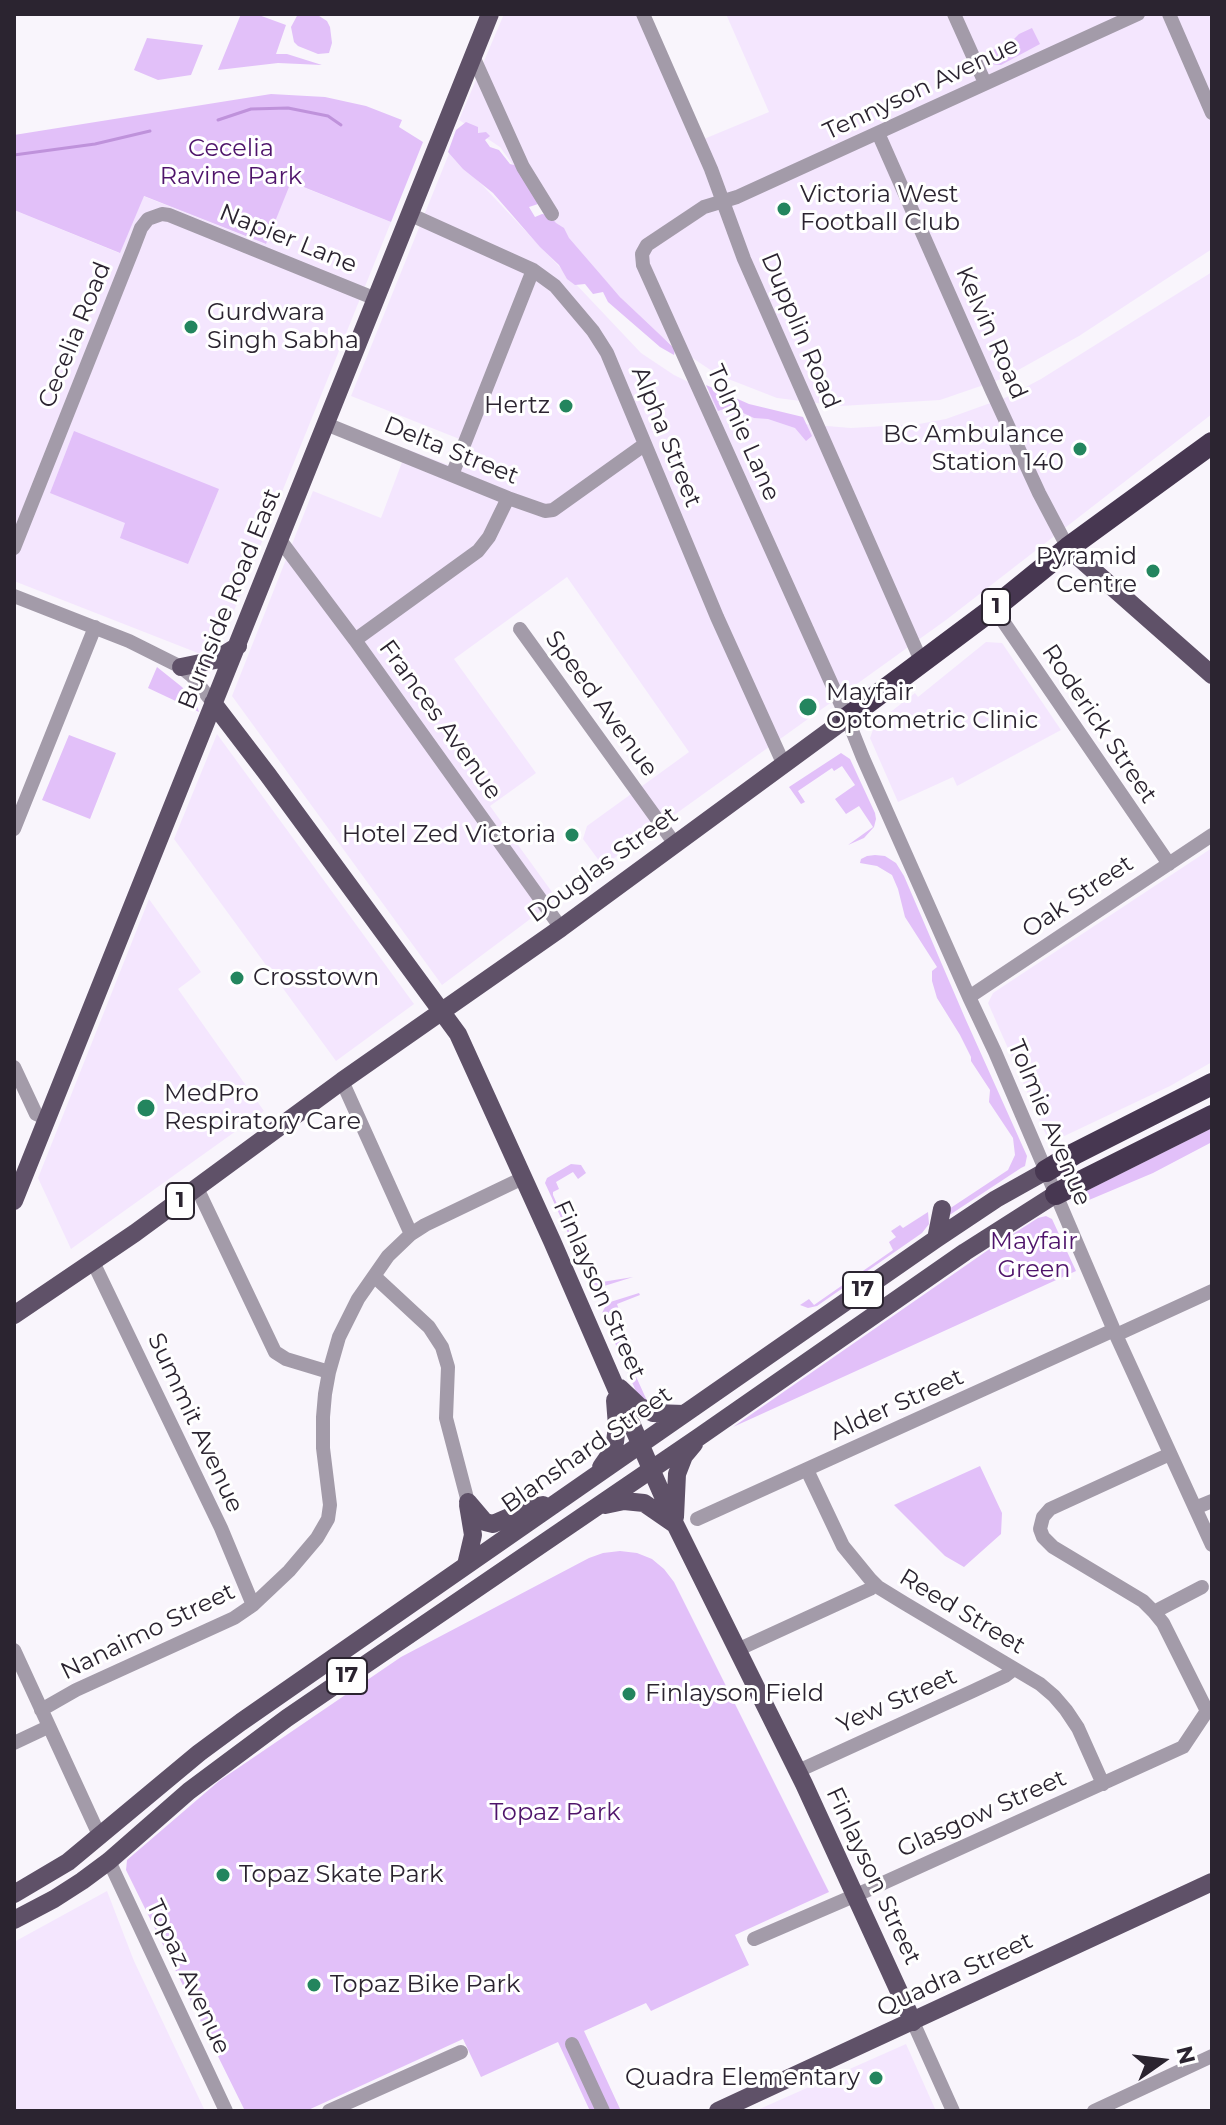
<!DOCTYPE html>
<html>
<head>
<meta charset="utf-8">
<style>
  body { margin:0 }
  #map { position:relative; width:1226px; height:2125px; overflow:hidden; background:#f9f5fc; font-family:Montserrat,sans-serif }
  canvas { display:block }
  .frame { position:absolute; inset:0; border:16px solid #2b2430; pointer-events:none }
  .north { position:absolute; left:1122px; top:2021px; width:80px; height:80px; -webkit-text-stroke:6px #fff; paint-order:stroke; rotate:76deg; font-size:22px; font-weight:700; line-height:32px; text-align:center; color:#2b2430 }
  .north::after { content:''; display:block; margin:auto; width:28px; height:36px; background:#2b2430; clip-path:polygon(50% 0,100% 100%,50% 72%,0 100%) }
</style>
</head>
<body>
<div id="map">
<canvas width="1226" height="2125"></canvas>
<div class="frame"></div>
<div class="north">N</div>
</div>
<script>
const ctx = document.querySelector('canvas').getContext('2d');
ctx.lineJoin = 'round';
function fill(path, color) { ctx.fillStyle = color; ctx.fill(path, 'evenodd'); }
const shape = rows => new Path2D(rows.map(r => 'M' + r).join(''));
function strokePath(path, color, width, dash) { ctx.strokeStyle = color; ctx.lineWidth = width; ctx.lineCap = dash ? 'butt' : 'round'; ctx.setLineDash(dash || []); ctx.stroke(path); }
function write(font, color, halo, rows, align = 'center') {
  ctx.font = font + ' Montserrat,sans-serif'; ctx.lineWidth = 6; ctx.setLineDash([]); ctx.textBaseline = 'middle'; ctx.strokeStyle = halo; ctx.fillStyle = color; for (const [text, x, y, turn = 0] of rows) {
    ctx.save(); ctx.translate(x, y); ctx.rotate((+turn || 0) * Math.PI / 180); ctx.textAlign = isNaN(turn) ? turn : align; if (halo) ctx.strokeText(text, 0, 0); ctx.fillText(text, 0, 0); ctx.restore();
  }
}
fill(shape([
  [504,14,639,14,692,144,769,112,726,14,1212,14,1212,249,1079,336,1004,378,940,400,841,406,777,398,718,375,652,331,568,241,500,147,459,120],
  [450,151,641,353,674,375,740,407,791,423,851,428,919,424,946,419,1007,397,1041,379,1212,272,1212,414,946,620,603,866,583,839,587,826,689,752,567,577,454,659,536,773,490,806,557,899,442,985,232,696,313,491,381,518,407,449,456,468,467,442,351,396],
  [290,182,391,222,217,653,203,655,14,581,14,210,119,253,143,196,265,244],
  [986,642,1002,643,1061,730,957,786,953,777,898,802,870,738,875,724,915,693,918,697],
  [217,734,414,1004,336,1061,174,839],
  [1212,848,1212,1062,1170,1086,1058,1139,1047,1137,988,1003,993,993],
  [149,899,201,972,178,989,264,1111,71,1249,38,1178],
  [107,1891,134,1961,205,2111,14,2111,14,1942],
  [906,2044,936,2111,755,2111]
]), '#f4e6fe');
fill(shape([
  [241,14,256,14,286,25,276,54,287,54,322,65,278,63,218,70],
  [298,14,316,14,327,21,330,27,332,43,329,53,318,54,298,46,294,42,291,27],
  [1032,28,1040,44,1001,65,987,64,980,56,1012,41,1019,34],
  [147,38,203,45,191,75,158,80,134,70],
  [271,94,325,97,366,106,402,120,399,127,423,142,391,222,291,182,266,244,144,196,120,253,14,210,14,135],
  [466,122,478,127,478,133,486,132,490,136,485,140,490,147,499,150,510,164,518,166,538,204,529,207,535,217,542,214,549,215,556,223,564,228,569,238,620,297,675,349,674,355,660,347,608,302,603,292,593,294,585,284,575,285,567,279,559,265,540,247,493,193,463,169,448,152,456,130],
  [706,385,749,404,803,417,812,436,806,441,795,428,768,419,754,418,730,407,718,411],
  [74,431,219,489,188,564,120,538,125,523,50,493],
  [157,667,182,687,196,703,199,712,148,688],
  [69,735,116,753,90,819,42,800],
  [841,753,850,759,875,813,876,819,874,827,864,838,848,845,873,827,859,806,846,814,835,799,855,785,842,766,834,771,832,768,798,791,805,802,801,804,789,787],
  [875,855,885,856,896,863,904,876,965,1018,1027,1156,1025,1166,1021,1168,945,1218,946,1211,1008,1170,1015,1155,1013,1138,989,1102,990,1090,971,1061,971,1057,960,1035,937,998,932,981,932,971,937,967,905,917,898,889,892,875,877,866,860,863,861,859,867,856],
  [1212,1128,1212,1142,1153,1173,1089,1200,1077,1208,1079,1197,1088,1190],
  [571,1164,581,1165,586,1173,578,1179,573,1172,556,1182,559,1189,553,1192,553,1195,588,1273,597,1280,602,1282,633,1277,601,1287,595,1285,589,1279,545,1183,547,1178],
  [928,1212,929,1224,922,1233,817,1306,808,1308,800,1305,809,1299,814,1305,893,1250,889,1242,896,1237,891,1231,900,1225,903,1228],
  [1046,1216,1052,1219,1076,1271,733,1427,991,1248,1038,1218],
  [639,1293,640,1295,617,1304,620,1313,610,1319,648,1403,638,1396,602,1313,607,1303],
  [980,1466,1002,1513,1001,1534,964,1567,945,1556,894,1505],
  [620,1551,637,1553,652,1559,664,1569,674,1582,829,1892,735,1935,749,1965,651,2011,646,2003,584,2031,621,2111,590,2111,558,2042,481,2077,463,2039,306,2111,245,2111,126,1870,127,1860,219,1781,401,1657,589,1558,603,1553]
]), '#e2c0f9');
strokePath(shape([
  [218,120,251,109,288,108,328,116,341,125],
  [14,155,95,144,150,131]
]), '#bf92db', 3);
strokePath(shape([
  [643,14,711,169,744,259,922,663],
  [954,14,985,83],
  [1138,14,737,197,704,207,647,245,642,254,643,265,847,718,863,758,969,997,995,1052,1116,1335,1212,1545],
  [1169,14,1212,113],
  [473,56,523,167,552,214],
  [878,133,992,391,1039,493,1068,548],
  [409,214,533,270,555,286,593,331,607,353,717,617,784,765],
  [326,424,508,498,545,511,553,510,644,445],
  [452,475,533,270],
  [280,540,355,640,561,928],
  [14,548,133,249,141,228,148,219,162,214,169,215,376,299],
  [14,596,129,641,181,667,192,676,213,703],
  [994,608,1169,864],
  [520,629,675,844],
  [355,640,478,551,489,537,508,498],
  [14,829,95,627],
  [969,997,1212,835],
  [14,1067,36,1114,47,1119],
  [342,1081,411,1234],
  [197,1188,275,1352,286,1359,329,1372],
  [93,1262,221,1528,253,1605],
  [374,1276,429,1327,442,1347,448,1367,446,1418,468,1502],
  [1116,1335,1212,1291],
  [1170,1454,1050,1509,1043,1517,1040,1529,1043,1537,1053,1547,1143,1601,1154,1612,1163,1623,1207,1711],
  [807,1470,843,1546,870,1579,878,1587,904,1603,1040,1684,1054,1696,1066,1710,1078,1728,1103,1784],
  [1195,1508,1212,1501],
  [697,1519,1114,1330],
  [1154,1612,1202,1587],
  [14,1650,100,1837],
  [737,1650,870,1589,875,1585],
  [41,1710,76,1690,234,1618,253,1605,289,1571,317,1538,328,1519,330,1505,323,1448,323,1417,325,1394,329,1372,339,1337,358,1299,388,1256,411,1234,425,1225,523,1178],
  [14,1743,48,1727],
  [798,1771,973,1691,1005,1676,1014,1669],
  [109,1861,226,2111],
  [754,1939,870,1889,1183,1747,1207,1711,1212,1708],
  [913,2022,953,2111],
  [572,2044,603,2111],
  [329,2111,461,2052],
  [1094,2111,1212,2056]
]), '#a39ba9', 14);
strokePath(shape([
  [1068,548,1212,675],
  [181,667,215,660,238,646],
  [213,703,268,775,458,1034,552,1241,675,1524,804,1784,913,2022],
  [14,1201,490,14],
  [936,1239,942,1209],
  [14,1315,135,1233,342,1081,561,928,847,718],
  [620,1388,639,1406,653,1413,684,1414],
  [601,1467,612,1451,615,1442,617,1426,615,1400],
  [468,1502,485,1522,493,1524,532,1507,543,1505],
  [605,1505,624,1501,644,1503,673,1523],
  [675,1517,677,1474,684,1456,694,1444],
  [466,1565,473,1535,468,1505],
  [14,1894,68,1862,199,1753,241,1722,936,1239,996,1199,1046,1171],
  [14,1920,54,1899,82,1881,109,1861,189,1791,287,1718,699,1437,965,1252,1056,1194],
  [718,2111,1212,1882]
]), '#5f5168', 18);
strokePath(shape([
  [847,718,994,608,1068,548,1212,443],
  [1046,1171,1074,1154,1212,1084],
  [1056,1194,1212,1116]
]), '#473751', 22);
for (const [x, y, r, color] of [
  [784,209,8,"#23855e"],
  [191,327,8,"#23855e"],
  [566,406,8,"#23855e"],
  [1080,449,8,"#23855e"],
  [1153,571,8,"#23855e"],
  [808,707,10,"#23855e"],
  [572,835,8,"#23855e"],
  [237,978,8,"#23855e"],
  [146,1108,10,"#23855e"],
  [629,1694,8,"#23855e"],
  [223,1875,8,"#23855e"],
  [314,1985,8,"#23855e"],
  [876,2078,8,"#23855e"]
]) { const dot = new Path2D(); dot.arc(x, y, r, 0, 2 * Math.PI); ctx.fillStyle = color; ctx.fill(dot); strokePath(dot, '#fff', 3); }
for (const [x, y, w] of [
  [996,607,28],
  [180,1201,28],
  [863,1290,40],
  [347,1676,40]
]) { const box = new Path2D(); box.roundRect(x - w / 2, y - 18, w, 36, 6); ctx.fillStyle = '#fff'; ctx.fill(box); strokePath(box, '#2b2430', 2); }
write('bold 22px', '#2b2430', null, [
  ["1",996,607],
  ["1",180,1201],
  ["17",863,1290],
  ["17",347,1676]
]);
write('24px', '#2b2430', '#fff', [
  ["Tennyson Avenue",921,89,-25],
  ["Napier Lane",288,239,22],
  ["Dupplin Road",800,331,67],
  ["Kelvin Road",991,333,66],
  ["Cecelia Road",75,335,-68],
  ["Tolmie Lane",743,433,66],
  ["Alpha Street",666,437,68],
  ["Delta Street",451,451,22],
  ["Burnside Road East",230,599,-68],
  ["Speed Avenue",601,704,54],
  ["Frances Avenue",440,720,54],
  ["Roderick Street",1099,724,56],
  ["Douglas Street",603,865,-36],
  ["Oak Street",1078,897,-34],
  ["Tolmie Avenue",1049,1123,67],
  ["Finlayson Street",599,1290,66],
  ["Alder Street",897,1405,-24],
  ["Summit Avenue",195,1423,65],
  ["Blanshard Street",587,1450,-35],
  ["Reed Street",962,1612,31],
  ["Nanaimo Street",148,1632,-26],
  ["Yew Street",897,1701,-24],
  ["Glasgow Street",982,1814,-24],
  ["Finlayson Street",873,1876,65],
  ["Quadra Street",955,1975,-25],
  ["Topaz Avenue",188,1977,65]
]);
write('24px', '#4f146b', '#fff', [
  ["Cecelia",231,149],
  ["Ravine Park",231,177],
  ["Mayfair",1034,1242],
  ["Green",1034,1270],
  ["Topaz Park",555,1813]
]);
write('24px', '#2b2430', '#fff', [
  ["Victoria West",800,195],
  ["Football Club",800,223],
  ["Gurdwara",207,313],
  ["Singh Sabha",207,341],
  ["Hertz",550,406,"right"],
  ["BC Ambulance",1064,435,"right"],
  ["Station 140",1064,463,"right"],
  ["Pyramid",1137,557,"right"],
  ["Centre",1137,585,"right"],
  ["Mayfair",826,693],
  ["Optometric Clinic",826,721],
  ["Hotel Zed Victoria",556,835,"right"],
  ["Crosstown",253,978],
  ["MedPro",164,1094],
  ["Respiratory Care",164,1122],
  ["Finlayson Field",645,1694],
  ["Topaz Skate Park",239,1875],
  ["Topaz Bike Park",330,1985],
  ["Quadra Elementary",860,2078,"right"]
], 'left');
</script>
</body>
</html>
